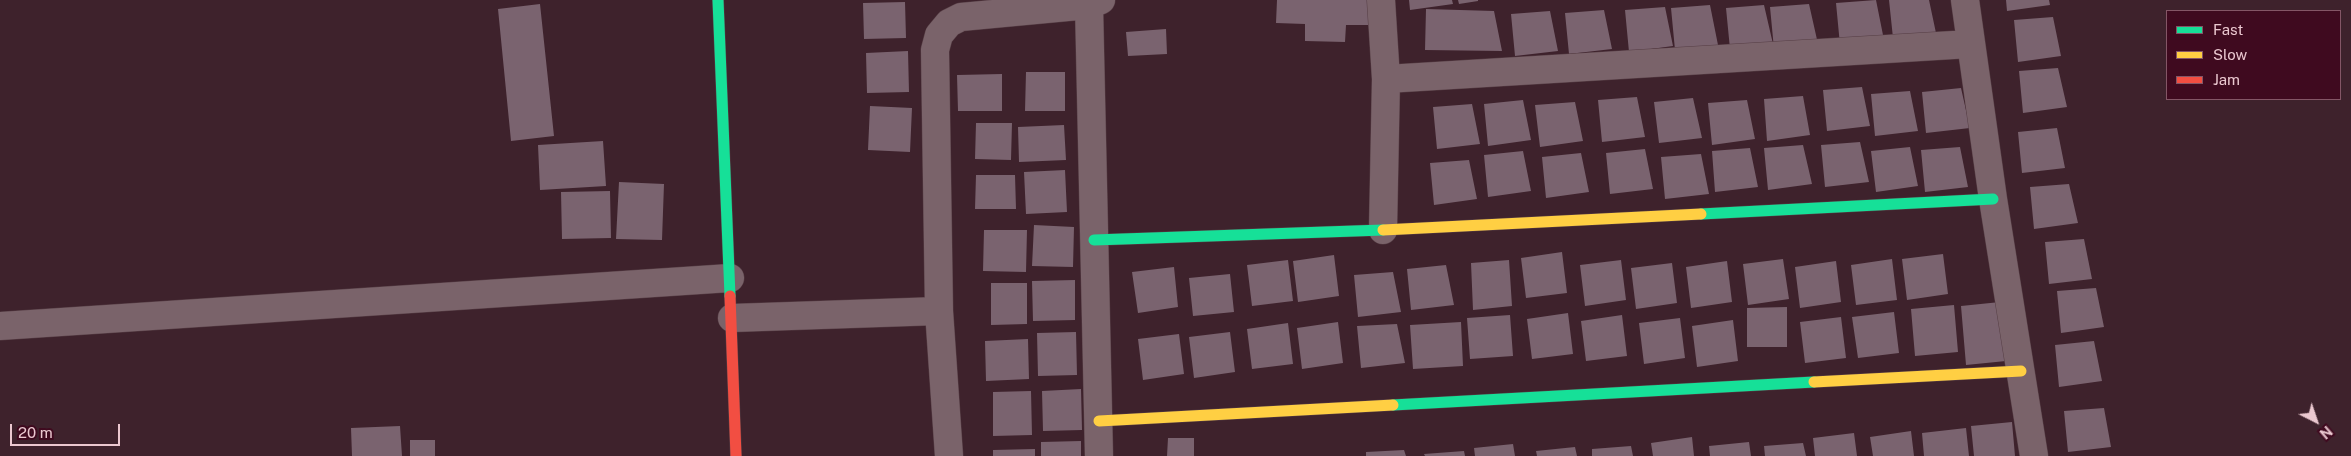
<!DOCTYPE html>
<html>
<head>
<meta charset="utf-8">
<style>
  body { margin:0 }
  #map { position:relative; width:2351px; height:456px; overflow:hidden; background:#3e222c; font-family:"Public Sans",sans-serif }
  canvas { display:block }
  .legend { position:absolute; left:2166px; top:10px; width:175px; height:90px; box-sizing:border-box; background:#3f0a1f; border:1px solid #845666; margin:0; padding:6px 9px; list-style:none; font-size:15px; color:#ebc8d0 }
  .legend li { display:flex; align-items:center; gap:10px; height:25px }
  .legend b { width:25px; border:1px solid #845666 }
  .north { position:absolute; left:2291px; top:396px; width:50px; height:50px; -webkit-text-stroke:4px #3f0a1f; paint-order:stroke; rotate:139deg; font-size:14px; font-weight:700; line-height:20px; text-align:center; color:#ebc8d0 }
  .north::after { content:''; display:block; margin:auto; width:18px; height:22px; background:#ebc8d0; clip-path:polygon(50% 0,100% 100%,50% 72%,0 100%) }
  .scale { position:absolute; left:10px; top:424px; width:110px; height:22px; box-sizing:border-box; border:2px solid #ebc8d0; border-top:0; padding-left:6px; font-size:15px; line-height:18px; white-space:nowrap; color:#ebc8d0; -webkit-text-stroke:4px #3f0a1f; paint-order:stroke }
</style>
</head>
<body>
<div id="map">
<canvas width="2351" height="456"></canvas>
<ul class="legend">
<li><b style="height:6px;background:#16e098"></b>Fast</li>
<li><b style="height:6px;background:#ffcf43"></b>Slow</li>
<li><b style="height:6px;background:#f24e42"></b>Jam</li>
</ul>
<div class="north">N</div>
<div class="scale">20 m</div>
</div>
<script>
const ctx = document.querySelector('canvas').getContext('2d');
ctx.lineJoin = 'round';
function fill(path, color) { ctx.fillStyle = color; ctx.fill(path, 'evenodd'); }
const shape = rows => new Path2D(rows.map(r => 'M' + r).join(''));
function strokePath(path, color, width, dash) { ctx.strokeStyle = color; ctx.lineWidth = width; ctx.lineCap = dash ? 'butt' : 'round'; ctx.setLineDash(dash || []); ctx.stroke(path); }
fill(shape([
  [1277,0,1372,0,1371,25,1346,25,1345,42,1305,41,1305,24,1276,23],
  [1409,0,1452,0,1453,4,1410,10],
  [1458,0,1478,0,1478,1,1459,4],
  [1876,0,1884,40,1840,45,1836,3],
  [1889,0,1929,0,1936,33,1893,38],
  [2006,0,2049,0,2050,5,2007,11],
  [905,2,906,38,864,39,863,3],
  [540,4,554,136,511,141,498,9],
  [1809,4,1818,44,1774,49,1770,7],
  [1710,5,1718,45,1675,50,1671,8],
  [1764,5,1773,44,1730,49,1726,8],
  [1665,7,1673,46,1629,52,1625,10],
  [1426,9,1494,11,1502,51,1425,50],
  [1604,10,1612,49,1569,54,1565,13],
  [1550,11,1558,51,1515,56,1511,14],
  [2053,17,2061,56,2018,62,2014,20],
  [1166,29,1167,54,1128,56,1126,32],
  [908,51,909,92,867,93,866,53],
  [2058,68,2067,107,2023,113,2019,71],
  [1026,72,1065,72,1065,111,1025,111],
  [1002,74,1002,111,958,111,957,75],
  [1862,87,1870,126,1827,131,1823,90],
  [1961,88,1970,128,1926,133,1922,92],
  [1910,91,1918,131,1875,136,1871,94],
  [1803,96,1810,135,1767,141,1764,99],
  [1637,97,1645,137,1602,142,1598,100],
  [1693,98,1702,138,1659,143,1654,102],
  [1523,100,1531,140,1488,146,1484,104],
  [1747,100,1755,139,1712,145,1708,103],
  [1575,102,1583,141,1540,147,1535,105],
  [1472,104,1480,144,1437,149,1433,107],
  [870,106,912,108,910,152,868,150],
  [976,123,1012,123,1011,160,975,159],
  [1064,125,1066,160,1019,162,1018,127],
  [2057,128,2065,168,2022,173,2018,132],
  [603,141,606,186,540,190,538,145],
  [1860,142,1869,182,1825,187,1821,145],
  [1803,145,1812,184,1768,190,1764,148],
  [1910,147,1918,186,1876,192,1871,151],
  [1960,147,1968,187,1925,192,1921,150],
  [1750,148,1758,187,1715,192,1712,151],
  [1645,149,1653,189,1610,194,1606,153],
  [1523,151,1531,191,1488,197,1484,155],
  [1581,153,1589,192,1546,198,1542,157],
  [1701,154,1709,194,1665,199,1661,157],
  [1469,160,1477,199,1434,205,1430,163],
  [1065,170,1067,212,1026,214,1024,172],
  [976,175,1015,175,1016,209,975,209],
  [619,182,664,184,662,240,616,239],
  [2069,184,2078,223,2034,229,2030,187],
  [610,191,611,238,562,239,561,192],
  [1034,225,1074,227,1073,267,1032,266],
  [984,230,1027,230,1026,272,983,271],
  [2084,239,2092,279,2049,284,2045,242],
  [1562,252,1567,293,1526,298,1521,258],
  [1943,254,1948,294,1907,300,1902,259],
  [1334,255,1339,296,1298,302,1293,261],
  [1783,259,1789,299,1748,305,1743,264],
  [1892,259,1897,300,1856,305,1851,265],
  [1288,260,1293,301,1252,306,1247,265],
  [1509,260,1512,306,1473,310,1471,263],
  [1621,260,1626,300,1585,306,1580,265],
  [1727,261,1732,302,1691,308,1686,267],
  [1836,261,1841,302,1800,308,1795,267],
  [1672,263,1677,303,1636,309,1631,268],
  [1446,265,1454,305,1411,310,1407,269],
  [1174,267,1178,307,1138,313,1132,272],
  [1393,272,1401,312,1358,317,1354,275],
  [1230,274,1234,312,1193,316,1189,278],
  [1075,280,1075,320,1033,321,1032,281],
  [991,283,1027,283,1027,324,991,325],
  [2096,288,2104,327,2061,333,2057,291],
  [2000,302,2006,361,1966,365,1961,306],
  [1954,305,1958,352,1915,356,1911,309],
  [1787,307,1787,347,1747,347,1747,308],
  [1894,312,1899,353,1858,358,1852,317],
  [1568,313,1573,354,1532,359,1527,319],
  [1510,315,1513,356,1470,359,1467,318],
  [1622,315,1627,356,1586,361,1581,321],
  [1841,317,1846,358,1805,363,1800,322],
  [1680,318,1685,358,1644,364,1639,323],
  [1733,320,1738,361,1697,367,1692,326],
  [1338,322,1343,363,1302,369,1297,328],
  [1461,322,1463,366,1413,369,1410,325],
  [1288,323,1293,364,1252,369,1247,329],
  [1397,324,1405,363,1361,368,1357,326],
  [1076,332,1077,375,1038,376,1037,333],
  [1230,332,1235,372,1194,378,1189,337],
  [1179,334,1184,374,1143,380,1138,339],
  [1028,339,1029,379,986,381,985,341],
  [2094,341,2102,381,2059,387,2055,345],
  [1081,389,1082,430,1043,431,1042,391],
  [1031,391,1032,435,993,436,993,392],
  [2104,408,2111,447,2068,452,2064,411],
  [2012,422,2015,456,1974,456,1971,426],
  [400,426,402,456,352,456,351,428],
  [1966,428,1969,456,1924,456,1922,433],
  [1911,431,1914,456,1873,456,1870,437],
  [1854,433,1857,456,1815,456,1813,438],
  [1692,437,1694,456,1653,456,1651,443],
  [1168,438,1194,438,1194,456,1167,456],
  [410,440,435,440,435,456,410,456],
  [1081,441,1081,456,1041,456,1041,442],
  [1749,442,1751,456,1710,456,1709,446],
  [1803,443,1806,456,1765,456,1764,446],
  [1513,444,1515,456,1475,456,1474,448],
  [1631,446,1633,456,1592,456,1592,449],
  [1575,447,1577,456,1537,456,1536,451],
  [1035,449,1035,456,993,456,993,450],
  [1404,450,1406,456,1366,456,1366,452],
  [1464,451,1465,456,1425,456,1424,454]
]), '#7a636f');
const street = shape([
  [1381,0,1386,79,1383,230],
  [1965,0,1993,199,2034,456],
  [1089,5,1099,456],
  [1386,79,1970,44],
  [732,318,939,311],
  [0,326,730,278],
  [949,456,939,311,935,50,939,35,949,23,961,17,1089,5,1101,0]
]);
const fast = shape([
  [718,0,730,296],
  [1701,214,1993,199],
  [1094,240,1383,230],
  [1393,405,1814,382]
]);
const slow = shape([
  [1383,230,1701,214],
  [1814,382,2021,371],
  [1099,421,1393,405]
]);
const jam = shape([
  [730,296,736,456]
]);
strokePath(street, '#573f46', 29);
strokePath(fast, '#573f46', 12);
strokePath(slow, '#573f46', 12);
strokePath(jam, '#573f46', 12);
strokePath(street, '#7a636a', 28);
strokePath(fast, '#16e098', 11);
strokePath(slow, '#ffcf43', 11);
strokePath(jam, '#f24e42', 11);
</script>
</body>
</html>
